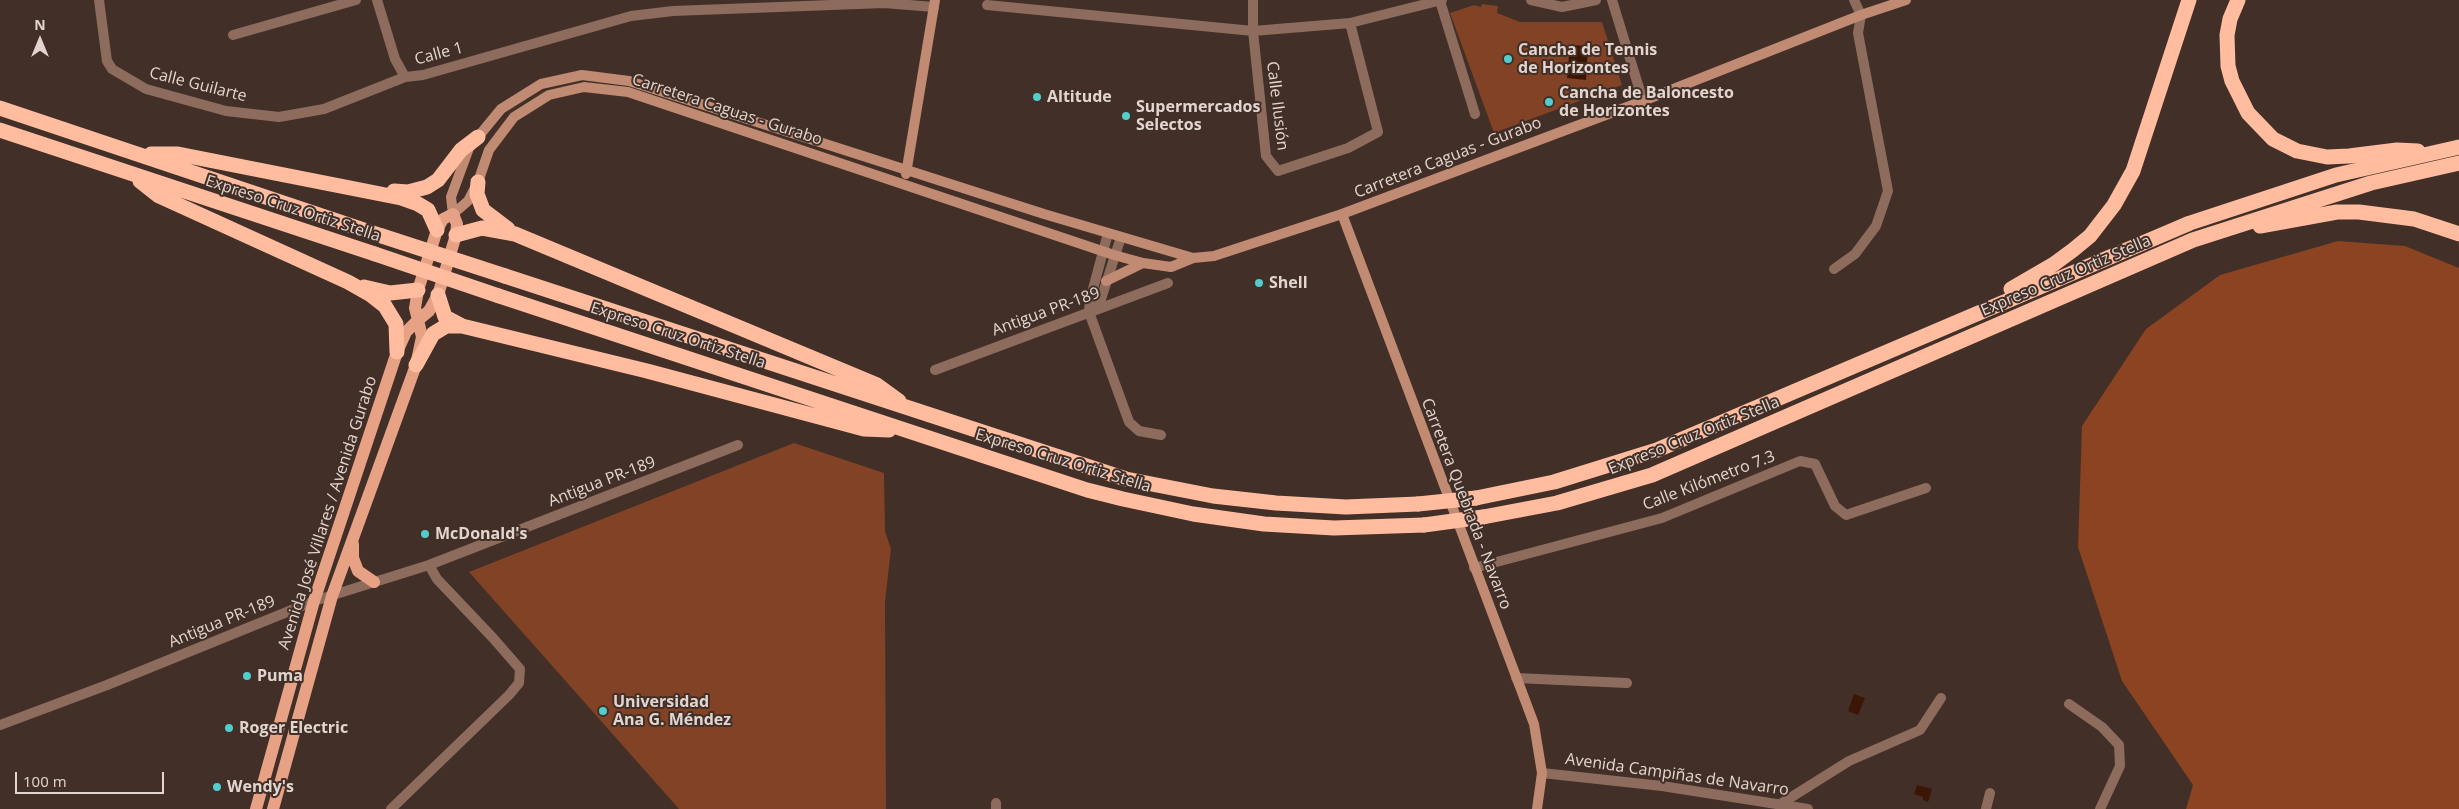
<!DOCTYPE html>
<html>
<head>
<meta charset="utf-8">
<style>
  body { margin:0 }
  #map { position:relative; width:2459px; height:809px; overflow:hidden; background:#422f27; font-family:"Open Sans",sans-serif }
  canvas { display:block }
  .north { position:absolute; left:15px; top:15px; width:50px; height:50px; -webkit-text-stroke:4px #422f27; paint-order:stroke; rotate:0deg; font-size:14px; font-weight:700; line-height:20px; text-align:center; color:#e2d5d0 }
  .north::after { content:''; display:block; margin:auto; width:18px; height:22px; background:#e2d5d0; clip-path:polygon(50% 0,100% 100%,50% 72%,0 100%) }
  .scale { position:absolute; left:15px; top:772px; width:149px; height:22px; box-sizing:border-box; border:2px solid #e2d5d0; border-top:0; padding-left:6px; font-size:15px; line-height:18px; white-space:nowrap; color:#e2d5d0; -webkit-text-stroke:4px #422f27; paint-order:stroke }
</style>
</head>
<body>
<div id="map">
<canvas width="2459" height="809"></canvas>
<div class="north">N</div>
<div class="scale">100 m</div>
</div>
<script>
const ctx = document.querySelector('canvas').getContext('2d');
ctx.lineJoin = 'round';
function fill(path, color) { ctx.fillStyle = color; ctx.fill(path, 'evenodd'); }
const shape = rows => new Path2D(rows.map(r => 'M' + r).join(''));
function strokePath(path, color, width, dash) { ctx.strokeStyle = color; ctx.lineWidth = width; ctx.lineCap = dash ? 'butt' : 'round'; ctx.setLineDash(dash || []); ctx.stroke(path); }
function write(font, color, halo, rows, align = 'center') {
  ctx.font = font + ' "Open Sans",sans-serif'; ctx.lineWidth = 4; ctx.setLineDash([]); ctx.textBaseline = 'middle'; ctx.strokeStyle = halo; ctx.fillStyle = color; for (const [text, x, y, turn = 0] of rows) {
    ctx.save(); ctx.translate(x, y); ctx.rotate((+turn || 0) * Math.PI / 180); ctx.textAlign = isNaN(turn) ? turn : align; if (halo) ctx.strokeText(text, 0, 0); ctx.fillText(text, 0, 0); ctx.restore();
  }
}
fill(shape([
  [1482,4,1498,6,1497,13,1520,22,1602,22,1622,85,1494,133,1450,13,1474,5,1481,7],
  [794,443,884,473,885,531,891,549,885,602,886,809,679,809,469,572]
]), '#814225');
fill(shape([
  [2338,241,2405,246,2459,268,2459,809,2186,809,2193,785,2122,681,2078,547,2082,426,2146,329,2220,275]
]), '#8b4321');
fill(shape([
  [1570,45,1588,46,1586,80,1567,78],
  [1854,694,1865,698,1858,715,1848,711],
  [1917,785,1932,789,1928,802,1923,800,1923,797,1914,794]
]), '#3b1604');
strokePath(shape([
  [99,0,107,61,112,69,146,89,226,111,279,117,324,109,405,77],
  [377,0,395,59,405,77,423,75,631,16,673,11,884,3,934,7],
  [1253,0,1253,31,1266,156,1278,171,1348,148,1378,132,1350,23],
  [1531,0,1562,7,1596,0],
  [1612,0,1643,101],
  [1440,1,1475,114],
  [987,5,1253,31,1350,23,1442,0],
  [233,35,356,0],
  [1108,233,1090,300,1089,312,1101,299,1121,237],
  [1834,269,1855,254,1876,226,1888,191,1858,33,1861,15,1854,0],
  [1089,312,1129,422,1139,431,1161,435],
  [935,370,1168,283],
  [1474,568,1662,518,1800,461,1815,464,1835,506,1846,515,1926,488],
  [1516,678,1627,683],
  [2069,704,2102,727,2119,745,2120,766,2100,809],
  [0,725,107,685,314,601,429,565,738,445],
  [1542,773,1662,786,1808,809],
  [996,803,996,809],
  [1782,803,1849,761,1920,730,1941,698],
  [391,809,509,695,519,683,520,669,493,638,437,579,429,565],
  [1986,809,1990,793]
]), '#8e6c5d', 10);
strokePath(shape([
  [906,174,935,0],
  [1342,214,1534,724,1542,773,1537,809],
  [1193,258,1044,214,629,81,582,75,541,84,501,109,469,148,451,197,453,214,468,201,478,182,489,150,514,117,549,95,584,87,628,92,1114,255,1143,263,1171,267,1193,258,1214,256,1342,214,1643,101,1861,15,1906,0],
  [1106,281,1143,263]
]), '#c08a73', 10);
strokePath(shape([
  [353,544,353,558,358,571,374,582],
  [256,809,314,601,397,352,406,332,418,320,429,311,438,295,456,235,457,224,453,214,443,219,437,230,418,290,415,308,418,320,422,337,416,365,332,596,273,809]
]), '#e7a184', 12);
strokePath(shape([
  [2238,0,2230,19,2227,35,2228,66,2232,81,2248,113,2273,139,2297,151,2327,157,2349,156,2397,150,2418,151],
  [0,108,382,236],
  [0,130,375,254],
  [151,154,178,154,401,198,418,204,428,210,437,230],
  [140,181,159,196,348,282,371,295,385,306,396,324,397,352],
  [478,182,477,194,483,210,508,229],
  [394,191,408,192,427,187,438,180,461,150,478,137],
  [2260,226,2337,212,2359,212,2414,219,2459,234],
  [456,235,482,228,515,234,877,385,899,401],
  [505,276,1126,479,1213,496,1276,503,1346,507,1418,504],
  [364,287,390,293,418,290],
  [2011,289,2054,264,2073,250,2090,236,2114,205,2133,171,2189,0],
  [438,295,445,317,462,326,647,371,864,429,889,430],
  [499,296,1087,490,1123,499,1193,514,1264,524,1334,528,1424,525],
  [416,365,433,334,446,326,462,326],
  [1476,498,1554,482,1657,450,2190,223,2336,175,2459,147],
  [1483,517,1557,503,1652,475,2193,240,2371,183,2459,163]
]), '#ffbc9f', 15);
strokePath(shape([
  [382,236,505,276],
  [375,254,499,296],
  [1418,504,1476,498],
  [1424,525,1483,517]
]), '#ffbc9f', 15);
for (const [x, y, r, color] of [
  [1508,59,5,"#53cdcb"],
  [1037,97,5,"#53cdcb"],
  [1549,102,5,"#53cdcb"],
  [1126,116,5,"#53cdcb"],
  [1259,283,5,"#53cdcb"],
  [425,534,5,"#53cdcb"],
  [247,676,5,"#53cdcb"],
  [603,711,5,"#53cdcb"],
  [229,728,5,"#53cdcb"],
  [217,787,5,"#53cdcb"]
]) { const dot = new Path2D(); dot.arc(x, y, r, 0, 2 * Math.PI); ctx.fillStyle = color; ctx.fill(dot); strokePath(dot, '#422f27', 2); }
write('bold 16px', '#e2d5d0', '#422f27', [
  ["Cancha de Tennis",1518,50],
  ["de Horizontes",1518,68],
  ["Cancha de Baloncesto",1559,93],
  ["de Horizontes",1559,111],
  ["Altitude",1047,97],
  ["Supermercados",1136,107],
  ["Selectos",1136,125],
  ["Shell",1269,283],
  ["McDonald's",435,534],
  ["Puma",257,676],
  ["Universidad",613,702],
  ["Ana G. Méndez",613,720],
  ["Roger Electric",239,728],
  ["Wendy's",227,787]
], 'left');
write('16px', '#e2d5d0', '#422f27', [
  ["Calle 1",439,54,-15],
  ["Calle Guilarte",198,85,14],
  ["Calle Ilusión",1277,106,83],
  ["Carretera Caguas - Gurabo",727,110,18],
  ["Carretera Caguas - Gurabo",1448,158,-21],
  ["Expreso Cruz Ortiz Stella",293,209,18],
  ["Expreso Cruz Ortiz Stella",2066,276,-23],
  ["Antigua PR-189",1046,312,-20],
  ["Expreso Cruz Ortiz Stella",678,336,18],
  ["Expreso Cruz Ortiz Stella",1694,436,-22],
  ["Expreso Cruz Ortiz Stella",1063,461,17],
  ["Calle Kilómetro 7.3",1709,481,-21],
  ["Antigua PR-189",602,482,-21],
  ["Carretera Quebrada - Navarro",1466,504,69],
  ["Avenida José Villares / Avenida Gurabo",328,513,-72],
  ["Antigua PR-189",222,622,-22],
  ["Avenida Campiñas de Navarro",1677,775,8]
]);
</script>
</body>
</html>
